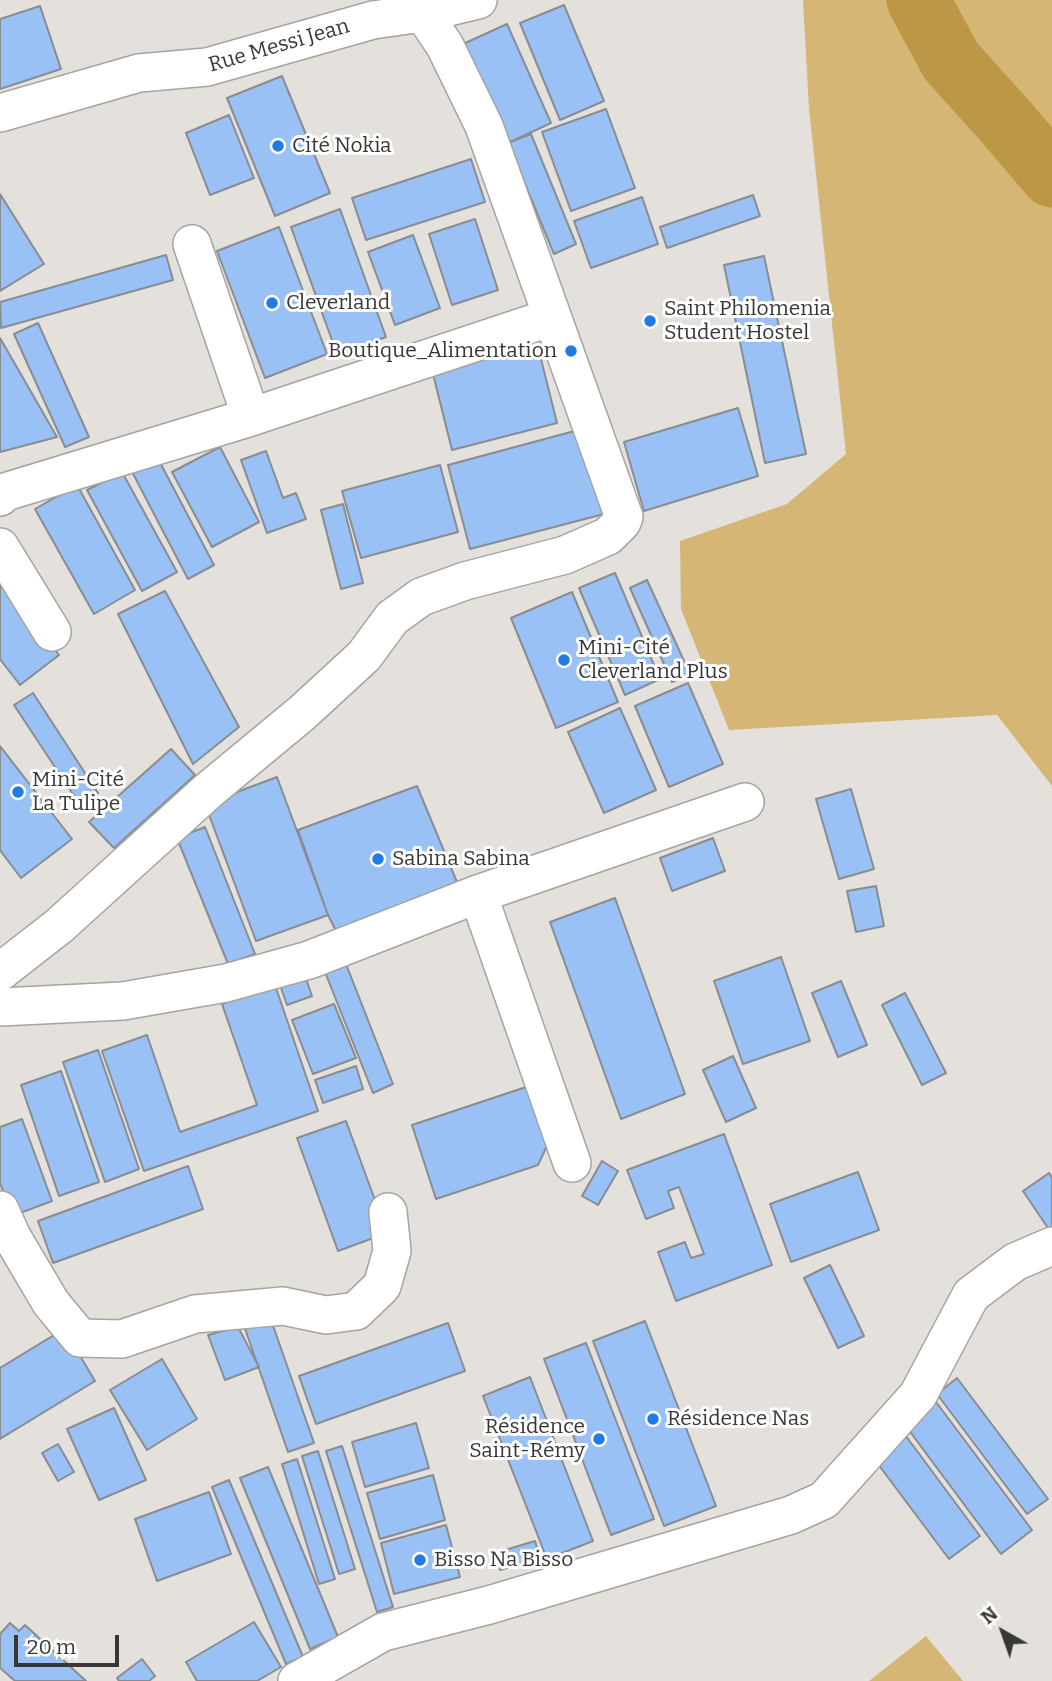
<!DOCTYPE html>
<html>
<head>
<meta charset="utf-8">
<style>
  body { margin:0 }
  #map { position:relative; width:1052px; height:1681px; overflow:hidden; background:#e4e1dd; font-family:Bitter,serif }
  canvas { display:block }
  .north { position:absolute; left:968px; top:1597px; width:70px; height:70px; -webkit-text-stroke:5px #fff; paint-order:stroke; rotate:320deg; font-size:19px; font-weight:700; line-height:28px; text-align:center; color:#383735 }
  .north::after { content:''; display:block; margin:auto; width:24px; height:32px; background:#383735; clip-path:polygon(50% 0,100% 100%,50% 72%,0 100%) }
  .scale { position:absolute; left:14px; top:1635px; width:105px; height:32px; box-sizing:border-box; border:4px solid #383735; border-top:0; padding-left:9px; font-size:21px; line-height:24px; white-space:nowrap; color:#383735; -webkit-text-stroke:5px #fff; paint-order:stroke }
</style>
</head>
<body>
<div id="map">
<canvas width="1052" height="1681"></canvas>
<div class="north">N</div>
<div class="scale">20 m</div>
</div>
<script>
const ctx = document.querySelector('canvas').getContext('2d');
ctx.lineJoin = 'round';
function fill(path, color) { ctx.fillStyle = color; ctx.fill(path, 'evenodd'); }
const shape = rows => new Path2D(rows.map(r => 'M' + r).join(''));
function strokePath(path, color, width, dash) { ctx.strokeStyle = color; ctx.lineWidth = width; ctx.lineCap = dash ? 'butt' : 'round'; ctx.setLineDash(dash || []); ctx.stroke(path); }
function write(font, color, halo, rows, align = 'center') {
  ctx.font = font + ' Bitter,serif'; ctx.lineWidth = 6; ctx.setLineDash([]); ctx.textBaseline = 'middle'; ctx.strokeStyle = halo; ctx.fillStyle = color; for (const [text, x, y, turn = 0] of rows) {
    ctx.save(); ctx.translate(x, y); ctx.rotate((+turn || 0) * Math.PI / 180); ctx.textAlign = isNaN(turn) ? turn : align; if (halo) ctx.strokeText(text, 0, 0); ctx.fillText(text, 0, 0); ctx.restore();
  }
}
fill(shape([
  [803,0,1052,0,1052,786,997,715,729,730,681,609,680,541,787,504,846,454,809,109],
  [926,1636,963,1681,869,1681]
]), '#d6b674');
strokePath(shape([
  [918,0,951,61,1006,122,1052,176]
]), '#bc9846', 63);
const building = shape([
  [564,5,604,101,560,120,520,23,564,5],
  [40,6,61,69,0,89,0,19,40,6],
  [507,24,551,123,508,143,463,44,507,24],
  [282,76,330,193,275,216,227,98,282,76],
  [606,109,635,188,571,211,542,132,606,109],
  [229,115,254,178,210,195,186,133,229,115],
  [531,134,576,244,554,254,508,143,531,134],
  [471,159,485,202,366,240,352,198,471,159],
  [0,194,44,264,0,291,0,194],
  [753,195,760,216,667,248,660,227,753,195],
  [642,197,658,244,591,268,574,221,642,197],
  [340,209,386,337,337,354,291,227,340,209],
  [475,219,498,290,452,305,429,234,475,219],
  [279,227,327,354,265,378,217,251,279,227],
  [413,235,440,308,395,325,368,252,413,235],
  [166,255,173,280,1,328,0,302,166,255],
  [764,256,806,454,765,463,724,265,764,256],
  [38,323,89,437,65,447,14,334,38,323],
  [0,338,57,437,0,452,0,338],
  [536,339,557,423,452,450,431,366,536,339],
  [738,408,758,476,644,511,624,442,738,408],
  [582,429,604,514,470,549,448,465,582,429],
  [220,447,259,522,212,547,172,472,220,447],
  [266,451,283,498,296,493,306,519,267,533,241,460,266,451],
  [155,453,214,565,188,579,129,466,155,453],
  [440,465,458,532,361,558,342,491,440,465],
  [122,472,177,572,142,591,87,490,122,472],
  [77,485,135,590,94,614,35,509,77,485],
  [343,504,363,583,341,589,321,510,343,504],
  [615,573,660,679,625,695,579,588,615,573],
  [0,579,59,655,20,685,0,659,0,579],
  [647,580,690,674,672,682,630,588,647,580],
  [165,591,239,727,193,764,118,614,165,591],
  [572,592,618,702,556,728,511,618,572,592],
  [688,683,723,764,669,787,635,706,688,683],
  [33,693,98,793,80,805,14,705,33,693],
  [620,708,656,790,604,813,568,732,620,708],
  [0,746,72,839,21,878,0,850,0,746],
  [171,749,195,775,114,848,89,822,171,749],
  [277,777,328,915,256,941,205,804,277,777],
  [417,786,459,887,336,931,328,915,298,830,417,786],
  [851,789,874,869,839,879,816,799,851,789],
  [205,827,255,954,228,964,177,838,205,827],
  [713,838,725,871,672,891,660,858,713,838],
  [876,886,884,926,856,932,847,891,876,886],
  [615,898,685,1094,621,1119,550,922,615,898],
  [781,957,810,1041,743,1064,714,981,781,957],
  [344,959,393,1084,373,1093,323,967,344,959],
  [304,973,312,996,287,1005,279,982,304,973],
  [841,981,867,1045,838,1057,812,993,841,981],
  [275,985,318,1111,144,1171,102,1051,147,1035,180,1132,257,1105,222,1004,275,985],
  [905,993,946,1073,922,1085,882,1005,905,993],
  [334,1004,356,1058,313,1074,292,1020,334,1004],
  [98,1050,139,1169,105,1182,63,1062,98,1050],
  [733,1056,756,1108,726,1122,703,1070,733,1056],
  [356,1066,363,1089,323,1103,315,1080,356,1066],
  [61,1071,99,1182,59,1196,21,1085,61,1071],
  [535,1084,552,1135,538,1165,436,1199,412,1125,535,1084],
  [22,1119,52,1201,12,1216,0,1183,0,1127,22,1119],
  [346,1121,387,1233,338,1251,297,1138,346,1121],
  [724,1134,772,1265,676,1301,658,1252,685,1242,691,1258,704,1254,679,1187,668,1191,674,1208,646,1219,627,1170,724,1134],
  [602,1161,618,1171,598,1205,582,1196,602,1161],
  [188,1166,203,1209,53,1263,38,1221,188,1166],
  [858,1172,879,1230,791,1262,770,1204,858,1172],
  [1049,1173,1052,1178,1052,1234,1023,1191,1049,1173],
  [830,1265,864,1336,838,1348,804,1278,830,1265],
  [269,1314,314,1443,288,1452,243,1323,269,1314],
  [645,1321,716,1506,664,1526,593,1341,645,1321],
  [448,1323,465,1371,316,1424,299,1376,448,1323],
  [238,1327,259,1367,225,1380,208,1335,238,1327],
  [64,1329,95,1381,0,1439,0,1368,64,1329],
  [586,1343,654,1519,611,1535,544,1359,586,1343],
  [162,1359,197,1419,147,1450,110,1390,162,1359],
  [530,1377,593,1541,547,1559,483,1396,530,1377],
  [957,1378,1048,1499,1027,1514,937,1394,957,1378],
  [936,1402,1032,1530,1001,1554,905,1425,936,1402],
  [114,1408,146,1480,99,1500,67,1429,114,1408],
  [416,1423,429,1468,365,1487,352,1442,416,1423],
  [900,1428,980,1536,949,1559,869,1452,900,1428],
  [58,1444,74,1472,58,1481,42,1453,58,1444],
  [342,1446,393,1607,377,1612,326,1451,342,1446],
  [318,1451,355,1569,339,1574,302,1456,318,1451],
  [297,1459,335,1579,319,1584,282,1464,297,1459],
  [268,1467,338,1637,310,1649,240,1478,268,1467],
  [433,1475,445,1520,380,1539,367,1493,433,1475],
  [229,1480,303,1657,286,1664,212,1487,229,1480],
  [209,1492,231,1554,157,1581,135,1519,209,1492],
  [446,1525,460,1577,394,1594,381,1543,446,1525],
  [535,1541,540,1558,500,1570,495,1553,535,1541],
  [254,1622,281,1667,257,1681,197,1681,186,1662,254,1622],
  [10,1623,19,1631,25,1625,86,1681,15,1681,0,1668,0,1634,10,1623],
  [142,1659,155,1676,149,1681,119,1681,117,1678,142,1659]
]);
fill(building, '#99c1f6');
strokePath(building, '#898c90', 2);
const street = shape([
  [0,113,139,73,207,67,373,20,423,13,478,0],
  [192,244,251,417],
  [0,497,5,492,251,417,552,317],
  [0,547,52,632],
  [478,894,572,1163],
  [0,972,59,926,209,790,302,713,364,656,392,618,421,597,465,581,565,555,608,536,622,522,624,517,484,126,445,46,423,13,418,0],
  [0,1007,123,1001,226,983,309,960,478,894,745,802],
  [0,1210,12,1237,51,1303,80,1338,122,1339,195,1314,283,1306,326,1315,356,1311,382,1286,392,1251,388,1212],
  [297,1681,383,1632,489,1605,791,1515,824,1500,918,1395,971,1295,1015,1262,1052,1246]
]);
strokePath(street, '#a6a4a0', 40);
strokePath(street, '#fff', 37);
for (const [x, y, r, color] of [
  [278,146,7,"#217be5"],
  [272,303,7,"#217be5"],
  [650,321,7,"#217be5"],
  [571,351,7,"#217be5"],
  [564,660,7,"#217be5"],
  [18,792,7,"#217be5"],
  [378,859,7,"#217be5"],
  [653,1419,7,"#217be5"],
  [599,1439,7,"#217be5"],
  [420,1560,7,"#217be5"]
]) { const dot = new Path2D(); dot.arc(x, y, r, 0, 2 * Math.PI); ctx.fillStyle = color; ctx.fill(dot); strokePath(dot, '#fff', 2.5); }
write('21px', '#383735', '#fff', [
  ["Rue Messi Jean",279,46,-16]
]);
write('21px', '#383735', '#fff', [
  ["Cité Nokia",292,146],
  ["Cleverland",286,303],
  ["Saint Philomenia",664,309],
  ["Student Hostel",664,333],
  ["Boutique_Alimentation",557,351,"right"],
  ["Mini-Cité",578,648],
  ["Cleverland Plus",578,672],
  ["Mini-Cité",32,780],
  ["La Tulipe",32,804],
  ["Sabina Sabina",392,859],
  ["Résidence Nas",667,1419],
  ["Résidence",585,1427,"right"],
  ["Saint-Rémy",585,1451,"right"],
  ["Bisso Na Bisso",434,1560]
], 'left');
</script>
</body>
</html>
